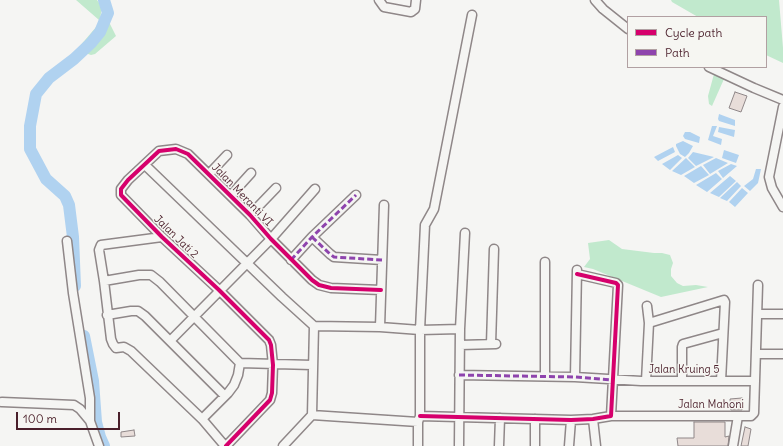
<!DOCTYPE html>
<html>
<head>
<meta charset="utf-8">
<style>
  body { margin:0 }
  #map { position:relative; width:783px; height:446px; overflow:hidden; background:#f5f5f3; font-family:Delius,sans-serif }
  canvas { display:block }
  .legend { position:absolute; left:627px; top:16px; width:140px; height:52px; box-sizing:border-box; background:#f6f6f2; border:1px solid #b1a0a2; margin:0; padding:5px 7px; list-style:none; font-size:12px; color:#4a1f2b }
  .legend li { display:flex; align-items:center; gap:8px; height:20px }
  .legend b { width:20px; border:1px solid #b1a0a2 }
  .scale { position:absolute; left:16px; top:412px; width:104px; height:18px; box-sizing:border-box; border:2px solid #4a1f2b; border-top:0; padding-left:5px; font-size:12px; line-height:14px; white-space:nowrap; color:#4a1f2b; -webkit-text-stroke:3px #f6f6f2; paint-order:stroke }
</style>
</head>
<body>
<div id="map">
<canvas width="783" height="446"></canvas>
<ul class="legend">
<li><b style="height:5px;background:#d6006c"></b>Cycle path</li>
<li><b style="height:5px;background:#8e44ad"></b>Path</li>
</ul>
<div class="scale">100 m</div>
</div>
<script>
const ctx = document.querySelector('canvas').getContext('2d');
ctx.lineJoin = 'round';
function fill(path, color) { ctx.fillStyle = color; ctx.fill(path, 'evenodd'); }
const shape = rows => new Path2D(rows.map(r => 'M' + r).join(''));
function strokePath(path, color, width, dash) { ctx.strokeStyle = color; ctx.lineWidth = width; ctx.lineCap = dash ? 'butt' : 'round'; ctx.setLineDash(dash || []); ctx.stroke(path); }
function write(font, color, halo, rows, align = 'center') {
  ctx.font = font + ' Delius,sans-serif'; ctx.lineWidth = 3; ctx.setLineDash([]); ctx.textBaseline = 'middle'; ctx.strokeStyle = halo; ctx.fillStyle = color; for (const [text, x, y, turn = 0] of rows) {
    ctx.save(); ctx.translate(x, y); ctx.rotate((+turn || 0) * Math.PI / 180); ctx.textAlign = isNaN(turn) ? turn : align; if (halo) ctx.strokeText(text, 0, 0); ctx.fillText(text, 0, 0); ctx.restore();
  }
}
fill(shape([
  [76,0,97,0,102,7,99,25,93,36,81,50,79,47,97,26,99,20],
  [671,0,779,0,783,48,783,63,766,55,766,17,698,17,672,2],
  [108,20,116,36,95,54,91,55,85,53,102,35,107,25],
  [714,74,724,79,712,106,709,104,708,96],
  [609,240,622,249,654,253,662,253,670,255,673,263,671,269,671,276,677,283,683,286,696,285,708,287,661,297,593,269,584,267,590,259,588,243]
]), '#c1e9cd');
fill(shape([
  [719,114,735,120,735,126,719,121,718,119],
  [712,126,717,126,713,136,722,139,721,145,708,140],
  [719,127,735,130,734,137,718,132],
  [685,132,690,132,700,137,699,143,685,139,683,136],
  [683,141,693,146,689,153,685,157,680,154,676,146,676,144],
  [673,147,675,152,658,161,654,157],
  [724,150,739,155,736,163,722,158],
  [693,152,714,157,696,166,688,158],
  [678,155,682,158,670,170,662,164],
  [686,158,695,167,681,175,672,171],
  [716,158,728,163,710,174,703,165],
  [731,164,737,166,723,178,718,171],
  [701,166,709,175,694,183,684,176],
  [756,169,761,169,758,183,750,191,744,186,753,179],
  [716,173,722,179,707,192,696,185],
  [730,176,736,181,719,197,710,193],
  [737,182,741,186,727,201,720,198],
  [742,188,748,193,735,207,729,202]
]), '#b0d2f0');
strokePath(shape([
  [75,286,73,237,69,205,65,196,46,179,30,149,30,126,36,94,49,78,74,59,91,43,100,32,108,13,104,0],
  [84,336,93,381,96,422,100,437,104,446]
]), '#b0d2f0', 12);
const building = shape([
  [735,92,747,96,741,112,729,108,735,92],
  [742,398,742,410,731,410,730,399,742,398],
  [694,422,725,422,725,437,729,436,728,446,678,446,677,438,694,438,694,422],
  [745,427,751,429,748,446,741,446,745,427],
  [134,430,135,436,121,437,121,432,134,430]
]);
fill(building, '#e8ddd9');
strokePath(building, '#8f8788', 1);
const street = shape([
  [379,0,384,7,411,12,415,9,416,0],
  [595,0,603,9,628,29],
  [709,67,754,88,783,100],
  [783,107,769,177,772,188,783,207],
  [145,165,282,297,314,326,380,327,420,330,420,416,418,422,418,446],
  [209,174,227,155],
  [231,195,251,173],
  [250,215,276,188],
  [162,237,101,245,99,250,104,281,111,339,113,344,116,348,124,347,131,351,202,419,225,446],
  [312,237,330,254,334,257,382,260],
  [67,241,73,293,90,398,90,421,99,446],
  [291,260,312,237,356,195],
  [104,281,139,275,151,275,160,282,240,363,312,365],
  [758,314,783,314],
  [107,315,131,311,138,311,145,316,225,396],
  [649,323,724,300,725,302,721,381],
  [380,327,384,205],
  [460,329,420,330,425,225,434,209,472,15],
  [170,341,271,239,315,189],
  [491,344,494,249],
  [460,345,496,344],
  [756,354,783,354],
  [459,375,575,377,641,381,755,381],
  [545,376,545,262],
  [575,377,577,270],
  [646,381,649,323,647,306],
  [682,381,682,347,683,344,723,333],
  [2,402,74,405,80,409,90,421],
  [312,415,418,422],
  [420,416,571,420,593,419,611,416,618,285,616,283,577,274],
  [611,416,751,416,754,413,758,285],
  [202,419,228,393,234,385,238,375,240,363],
  [593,419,596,446],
  [226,446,270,400,272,393,273,365,271,345,269,340,219,290,162,237,121,195,121,189,128,180,159,151,176,149,188,154,250,215,271,239,312,280,319,285,331,288,381,290],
  [283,446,312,415,314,326],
  [459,446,460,329,465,233],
  [499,446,500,418],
  [535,446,535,419],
  [569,446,571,420],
  [733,446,738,416]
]);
strokePath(street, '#8f8788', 11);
strokePath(street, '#f5f5f3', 8);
strokePath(shape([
  [312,237,330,254,334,257,382,260],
  [291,260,312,237,356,195],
  [459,375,575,377,612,380]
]), '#8e44ad', 3, [6, 3]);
strokePath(shape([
  [420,416,571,420,593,419,611,416,618,285,616,283,577,274],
  [226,446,270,400,272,393,273,365,271,345,269,340,219,290,162,237,121,195,121,189,128,180,159,151,176,149,188,154,250,215,271,239,312,280,319,285,331,288,381,290]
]), '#d6006c', 4);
write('11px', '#4a1f2b', '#f6f6f2', [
  ["Jalan Meranti VI",242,195,46],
  ["Jalan Jati 2",176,237,44],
  ["Jalan Kruing 5",684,370],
  ["Jalan Mahoni",711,405]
]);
</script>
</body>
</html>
